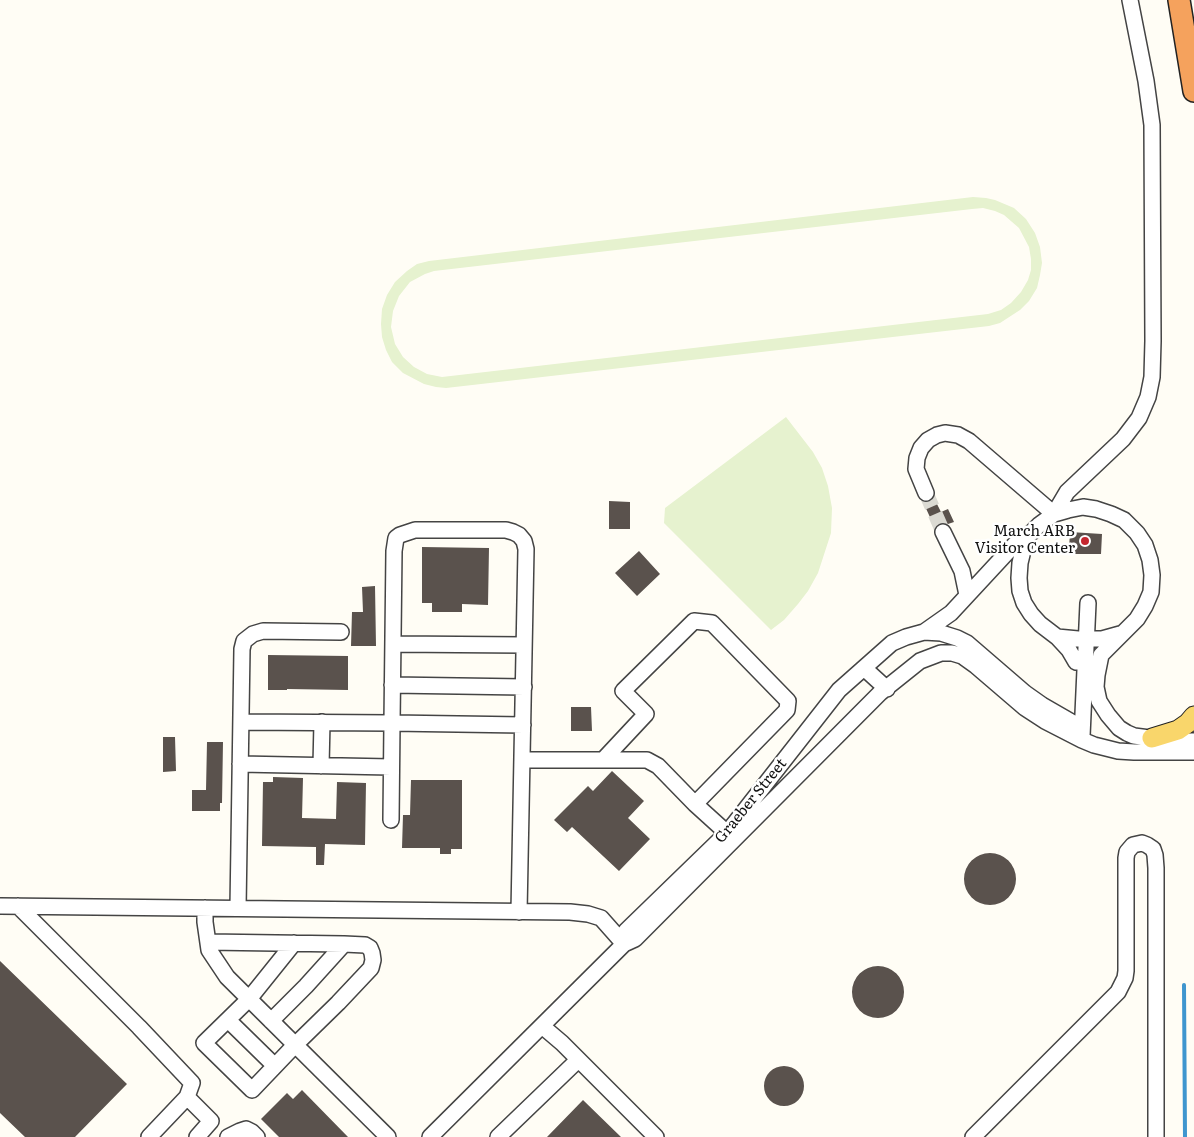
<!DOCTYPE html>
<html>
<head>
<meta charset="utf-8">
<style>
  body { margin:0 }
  canvas { display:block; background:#fffdf5 }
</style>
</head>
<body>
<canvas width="1194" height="1137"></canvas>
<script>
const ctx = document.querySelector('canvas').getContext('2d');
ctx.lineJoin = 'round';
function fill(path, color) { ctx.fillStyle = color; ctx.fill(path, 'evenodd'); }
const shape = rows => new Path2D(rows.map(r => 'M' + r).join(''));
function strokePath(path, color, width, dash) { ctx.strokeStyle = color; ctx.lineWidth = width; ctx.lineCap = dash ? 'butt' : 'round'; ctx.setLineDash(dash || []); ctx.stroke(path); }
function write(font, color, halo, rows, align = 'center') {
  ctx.font = font + ' Literata,serif'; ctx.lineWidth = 5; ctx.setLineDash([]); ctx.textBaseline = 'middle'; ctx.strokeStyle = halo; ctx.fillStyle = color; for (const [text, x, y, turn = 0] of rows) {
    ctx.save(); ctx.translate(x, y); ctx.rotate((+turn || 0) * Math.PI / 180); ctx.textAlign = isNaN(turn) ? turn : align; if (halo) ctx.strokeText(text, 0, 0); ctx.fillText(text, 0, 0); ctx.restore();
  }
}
fill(shape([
  [973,197,986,198,995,200,1014,208,1026,219,1035,233,1040,247,1042,263,1040,275,1037,288,1029,301,1020,310,1000,323,989,326,446,388,436,387,424,384,403,373,392,362,386,350,382,337,381,324,382,309,387,295,395,282,407,271,417,264,429,261],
  [983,208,995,211,1004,215,1019,228,1029,247,1031,259,1031,270,1028,280,1021,292,1011,303,1001,310,988,314,442,377,427,374,414,367,403,357,395,344,391,327,393,311,399,296,410,282,425,274,434,271,972,209],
  [786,417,813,452,822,468,828,486,832,508,831,533,818,573,808,591,798,604,784,620,771,630,664,523,665,508]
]), '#e6f2cf');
strokePath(shape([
  [1184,985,1185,1137]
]), '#3f96cf', 4);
fill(shape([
  [934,498,941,512,948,509,954,522,948,524,944,523,939,523,935,528,923,502,929,502],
  [609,501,630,502,630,529,609,529],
  [1070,532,1102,534,1101,554,1074,554,1075,549,1069,549],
  [422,547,489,548,488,605,462,604,462,612,432,612,432,603,422,603],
  [639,551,660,574,637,596,615,573],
  [375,586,376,646,351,646,352,612,363,612,362,587],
  [268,655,348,656,348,690,287,689,287,690,268,690],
  [571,707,591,707,592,731,571,731],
  [163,737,175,737,176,771,163,772],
  [207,742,223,742,222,803,220,803,220,811,192,811,192,790,206,790],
  [612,771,644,801,628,818,650,839,619,871,572,827,567,832,554,820,588,786,593,791],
  [273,777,303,778,302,818,336,819,337,782,366,783,365,845,325,844,324,865,316,865,316,847,262,846,263,782,273,782],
  [411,780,462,780,462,849,451,849,451,854,440,854,440,848,402,848,403,815,410,815],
  '964 879a26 26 0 1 1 52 0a26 26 0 1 1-52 0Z',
  [0,961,127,1084,75,1137,25,1137,0,1113],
  '852 992a26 26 0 1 1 52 0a26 26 0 1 1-52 0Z',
  '764 1086a20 20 0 1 1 40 0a20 20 0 1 1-40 0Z',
  [302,1090,348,1137,279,1137,261,1119,287,1093,293,1099],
  [583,1100,621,1137,547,1137]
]), '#5a524d');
strokePath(shape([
  [926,493,943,532]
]), '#dbdad3', 15, [15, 8]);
const minor = shape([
  [926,493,916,469,917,458,921,448,928,440,937,435,945,433,958,435,969,441,1054,514,1067,492,1123,439,1139,418,1148,397,1152,377,1153,341,1152,125,1146,81,1130,0],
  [943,532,962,571,967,595],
  [1026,538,1020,563,1019,578,1020,591,1024,603,1031,614,1040,624,1057,637,1078,639,1102,639,1120,634],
  [924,632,951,613,1015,544,1026,538,1039,525,1054,514,1068,510,1083,507,1096,509,1111,514,1124,520,1137,533,1145,545,1150,560,1152,575,1151,592,1145,606,1137,619,1101,655,1097,675,1096,687,1099,701,1108,715,1119,728,1127,733,1134,736,1173,741,1194,741],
  [1057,637,1069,650,1076,662],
  [393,644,524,645],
  [864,668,887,689],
  [392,685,524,687],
  [241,722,392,723,394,551,396,538,400,535,415,530,506,530,513,532,519,535,524,541,526,549,519,912],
  [1082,736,1088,603],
  [522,760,647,760,658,766,695,804,727,833],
  [603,760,646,714,623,691,694,621,712,623,788,701,787,710,695,804],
  [240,764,391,767],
  [321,766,322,722],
  [391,820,392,723,523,725],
  [0,906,570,912,588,914,601,918,624,944],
  [18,906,139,1027,192,1083,187,1097,149,1137],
  [205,908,205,922,209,950,227,977,388,1137],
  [238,908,242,649,244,641,253,634,263,631,341,632],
  [208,942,344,944,365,945,370,948,372,953,373,960,371,968,338,1003,295,1045,252,1090,204,1043,249,999,294,943],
  [624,944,626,931,727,833,839,690,892,643,906,637,924,632,941,633,957,638,967,643,1025,693,1042,705,1075,724],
  [228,1020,275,1066],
  [271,1021,306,986,344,944],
  [542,1026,562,1043,656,1137],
  [187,1097,211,1121,197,1137],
  [228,1137,240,1131,246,1129,252,1132,257,1137],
  [430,1137,624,944,635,939,880,693,920,661,941,653,952,653,962,656,976,666,1025,708,1045,721,1082,740,1094,745,1118,751,1134,752,1194,752],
  [498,1137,578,1060],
  [973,1137,1118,992,1125,978,1126,971,1126,858,1127,852,1133,845,1142,843,1147,845,1153,849,1155,855,1156,868,1156,1137]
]);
const major = shape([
  [1152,738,1178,730,1188,723,1194,716]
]);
const highway = shape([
  [1179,0,1194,91]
]);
strokePath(minor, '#444', 18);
strokePath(major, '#222', 21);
strokePath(highway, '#222', 24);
strokePath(minor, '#fff', 15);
strokePath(major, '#f9d66b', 19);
strokePath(highway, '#f5a25d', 21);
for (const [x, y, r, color] of [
  [1085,541,5,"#c4262e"]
]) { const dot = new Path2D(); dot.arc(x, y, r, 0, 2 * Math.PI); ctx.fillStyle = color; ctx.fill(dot); strokePath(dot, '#fff', 2); }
write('15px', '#111', '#fff', [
  ["March ARB",1075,532],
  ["Visitor Center",1075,549]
], 'right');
write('15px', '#111', '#fff', [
  ["Graeber Street",751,801,-51]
]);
</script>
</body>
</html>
